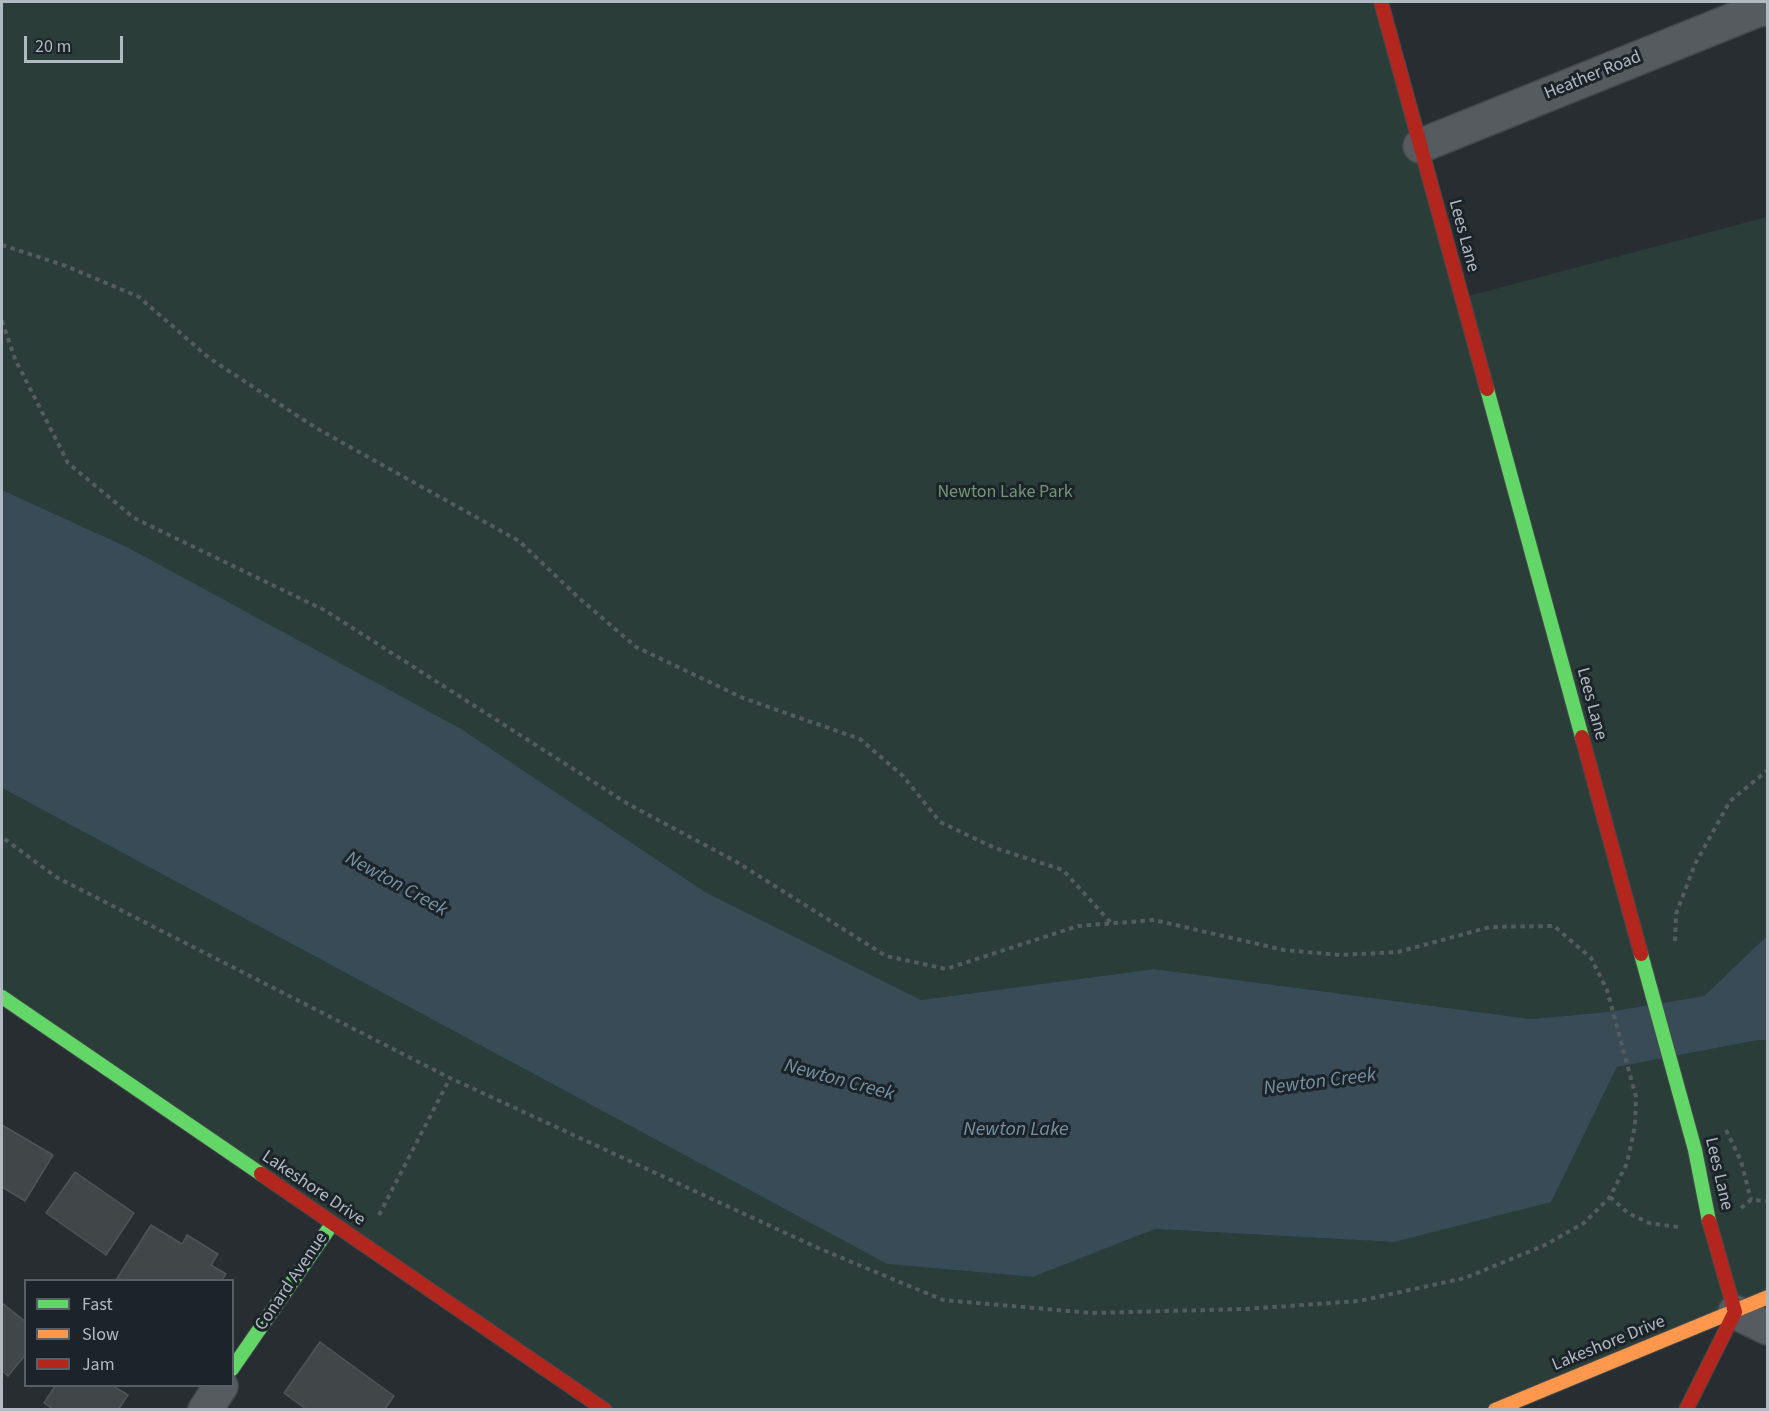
<!DOCTYPE html>
<html>
<head>
<meta charset="utf-8">
<style>
  body { margin:0 }
  #map { position:relative; width:1769px; height:1411px; overflow:hidden; background:#272d30; font-family:"Source Sans 3",sans-serif }
  canvas { display:block }
  .frame { position:absolute; inset:0; border:3px solid #b1bac2; pointer-events:none }
  .legend { position:absolute; left:24px; top:1279px; width:210px; height:108px; box-sizing:border-box; background:#1c242a; border:2px solid #586067; margin:0; padding:8px 10px; list-style:none; font-size:18px; color:#b1bac2 }
  .legend li { display:flex; align-items:center; gap:12px; height:30px }
  .legend b { width:30px; border:2px solid #586067 }
  .scale { position:absolute; left:24px; top:36px; width:99px; height:27px; box-sizing:border-box; border:3px solid #b1bac2; border-top:0; padding-left:8px; font-size:18px; line-height:21px; white-space:nowrap; color:#b1bac2; -webkit-text-stroke:4px #1c242a; paint-order:stroke }
</style>
</head>
<body>
<div id="map">
<canvas width="1769" height="1411"></canvas>
<div class="frame"></div>
<ul class="legend">
<li><b style="height:8px;background:#63d668"></b>Fast</li>
<li><b style="height:8px;background:#ff974d"></b>Slow</li>
<li><b style="height:8px;background:#b3261e"></b>Jam</li>
</ul>
<div class="scale">20 m</div>
</div>
<script>
const ctx = document.querySelector('canvas').getContext('2d');
ctx.lineJoin = 'round';
function fill(path, color) { ctx.fillStyle = color; ctx.fill(path, 'evenodd'); }
const shape = rows => new Path2D(rows.map(r => 'M' + r).join(''));
function strokePath(path, color, width, dash) { ctx.strokeStyle = color; ctx.lineWidth = width; ctx.lineCap = dash ? 'butt' : 'round'; ctx.setLineDash(dash || []); ctx.stroke(path); }
function write(font, color, halo, rows, align = 'center') {
  ctx.font = font + ' "Source Sans 3",sans-serif'; ctx.lineWidth = 6; ctx.setLineDash([]); ctx.textBaseline = 'middle'; ctx.strokeStyle = halo; ctx.fillStyle = color; for (const [text, x, y, turn = 0] of rows) {
    ctx.save(); ctx.translate(x, y); ctx.rotate((+turn || 0) * Math.PI / 180); ctx.textAlign = isNaN(turn) ? turn : align; if (halo) ctx.strokeText(text, 0, 0); ctx.fillText(text, 0, 0); ctx.restore();
  }
}
fill(shape([
  [2,2,1381,2,1461,298,1767,217,1767,936,1704,996,1607,1012,1531,1019,1154,969,921,1000,705,892,127,547,2,490],
  [2,788,887,1264,1033,1277,1155,1229,1394,1242,1551,1201,1617,1067,1753,1041,1767,1040,1767,1297,1495,1409,605,1409,2,997]
]), '#2b3d39');
fill(shape([
  [2,490,127,547,461,729,705,892,921,1000,1154,969,1531,1019,1607,1012,1704,996,1767,936,1767,1040,1753,1041,1617,1067,1551,1202,1394,1242,1155,1229,1033,1277,887,1264,2,788]
]), '#384b57');
const building = shape([
  [2,1125,53,1155,25,1201,2,1187,2,1125],
  [75,1172,134,1213,106,1255,46,1213,75,1172],
  [151,1225,182,1244,187,1235,218,1254,211,1265,226,1274,222,1280,116,1280,151,1225],
  [2,1303,26,1322,26,1354,8,1376,2,1371,2,1303],
  [320,1342,394,1396,384,1410,307,1410,284,1393,320,1342],
  [55,1386,113,1386,128,1395,118,1410,54,1410,44,1403,55,1386]
]);
fill(building, '#414649');
strokePath(building, '#4e5458', 1.5);
const street = shape([
  [1420,146,1755,11,1768,8],
  [1735,1312,1768,1328],
  [205,1410,221,1386]
]);
const fast = shape([
  [1487,389,1582,737],
  [1641,954,1695,1150,1709,1221],
  [2,997,261,1174],
  [232,1369,332,1224]
]);
const slow = shape([
  [1495,1410,1768,1297]
]);
const jam = shape([
  [1381,2,1487,389],
  [1582,737,1641,954],
  [261,1174,605,1410],
  [1686,1410,1735,1312,1709,1221]
]);
strokePath(street, '#44494b', 36);
strokePath(fast, '#44494b', 16);
strokePath(slow, '#44494b', 16);
strokePath(jam, '#44494b', 16);
strokePath(shape([
  [2,245,66,266,139,297,209,358,316,428,519,541,579,598,636,647,743,698,860,739,903,776,940,822,995,848,1063,870,1111,923],
  [2,321,15,359,68,463,134,518,326,611,628,804,735,861,886,956,946,969,1078,926,1154,920,1284,950,1340,955,1398,952,1490,927,1554,926,1591,958,1607,990,1636,1097,1635,1126,1627,1163,1610,1197,1584,1223,1543,1246,1465,1278,1359,1301,1245,1309,1092,1313,943,1300,818,1248,450,1078,56,877,2,837],
  [1675,941,1676,914,1695,864,1730,801,1768,770],
  [1726,1130,1741,1161,1751,1200],
  [1610,1197,1628,1213,1649,1223,1678,1227],
  [1741,1208,1751,1200,1768,1201],
  [379,1215,450,1078]
]), '#565b5d', 4, [4.5, 4.5]);
strokePath(street, '#565b5f', 33);
strokePath(fast, '#63d668', 14);
strokePath(slow, '#ff974d', 14);
strokePath(jam, '#b3261e', 14);
write('18px', '#b1bac2', '#1c242a', [
  ["Heather Road",1593,76,-22],
  ["Lees Lane",1463,236,75],
  ["Lees Lane",1591,704,75],
  ["Lees Lane",1718,1174,77],
  ["Lakeshore Drive",313,1189,34],
  ["Conard Avenue",292,1282,-56],
  ["Lakeshore Drive",1609,1344,-22]
]);
write('18px', '#729574', '#1c242a', [
  ["Newton Lake Park",1005,493]
]);
write('italic 20px', '#7590a1', '#1c242a', [
  ["Newton Creek",396,885,29],
  ["Newton Creek",839,1081,15],
  ["Newton Creek",1320,1083,-7],
  ["Newton Lake",1016,1131]
]);
</script>
</body>
</html>
